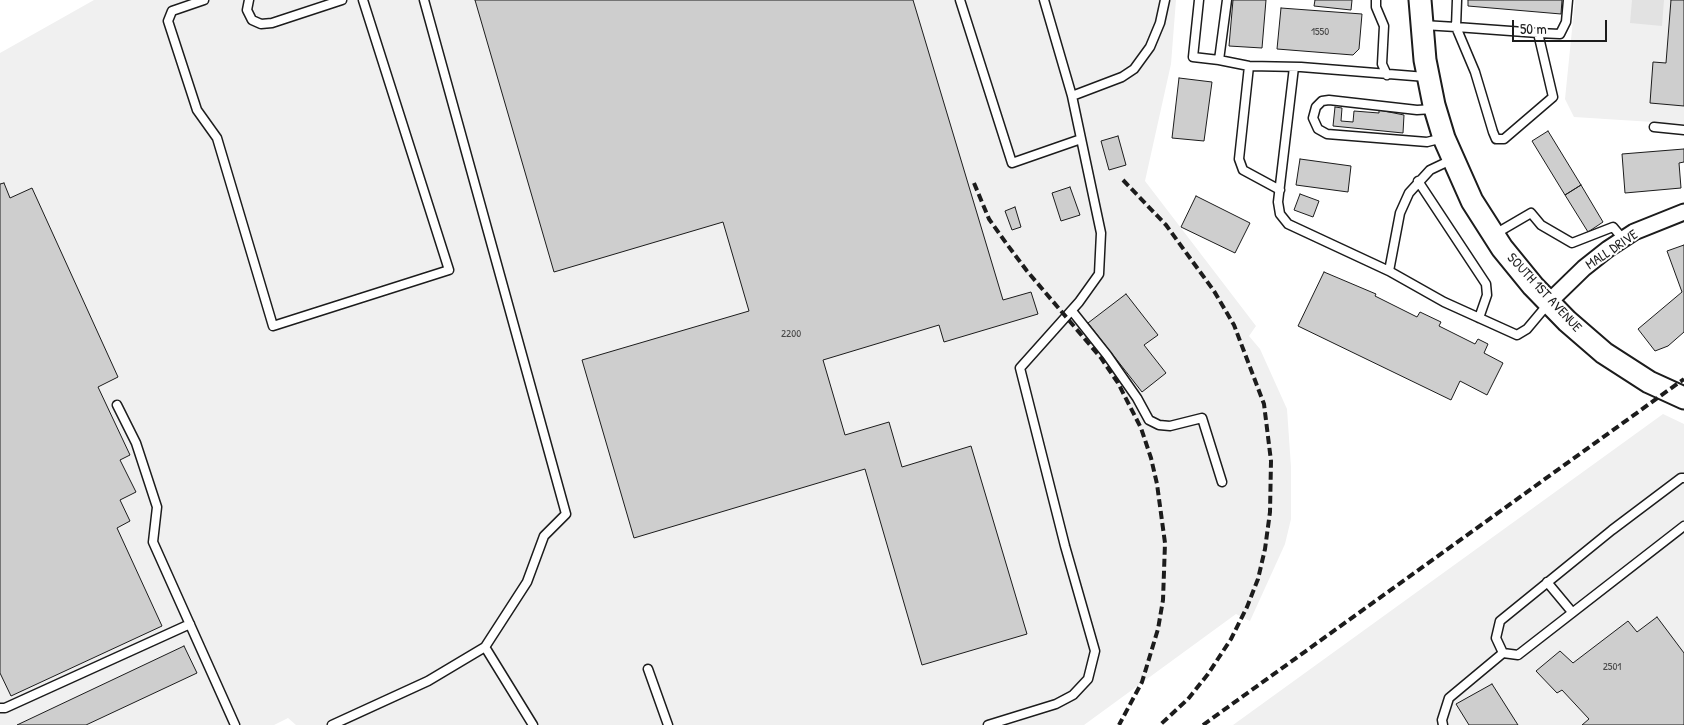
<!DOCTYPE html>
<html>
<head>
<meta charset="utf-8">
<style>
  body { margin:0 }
  #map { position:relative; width:1684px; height:725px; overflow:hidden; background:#fff; font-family:"Patrick Hand",sans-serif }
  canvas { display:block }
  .scale { position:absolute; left:1512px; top:20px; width:95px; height:22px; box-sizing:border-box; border:2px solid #1c1c1c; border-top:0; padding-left:6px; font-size:15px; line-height:18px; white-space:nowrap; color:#1c1c1c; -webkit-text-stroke:4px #fff; paint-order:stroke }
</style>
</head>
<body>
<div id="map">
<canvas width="1684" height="725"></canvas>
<div class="scale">50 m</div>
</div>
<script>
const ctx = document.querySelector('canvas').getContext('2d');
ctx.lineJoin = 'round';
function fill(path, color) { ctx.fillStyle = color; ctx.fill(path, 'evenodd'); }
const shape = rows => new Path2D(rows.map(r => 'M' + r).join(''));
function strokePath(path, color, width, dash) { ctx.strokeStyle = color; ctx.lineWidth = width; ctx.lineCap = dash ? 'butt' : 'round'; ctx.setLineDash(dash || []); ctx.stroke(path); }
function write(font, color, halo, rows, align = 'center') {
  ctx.font = font + ' "Patrick Hand",sans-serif'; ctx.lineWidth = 4; ctx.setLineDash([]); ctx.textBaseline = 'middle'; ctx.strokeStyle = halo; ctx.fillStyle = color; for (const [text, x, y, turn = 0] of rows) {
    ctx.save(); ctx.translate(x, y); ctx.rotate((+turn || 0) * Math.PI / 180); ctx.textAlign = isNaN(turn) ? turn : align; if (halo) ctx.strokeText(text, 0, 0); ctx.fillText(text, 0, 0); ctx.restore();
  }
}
fill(shape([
  [94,0,1176,0,1171,64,1145,181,1256,326,1249,336,1260,349,1287,409,1291,467,1291,519,1285,544,1250,621,1236,614,1084,725,296,725,288,718,274,725,0,725,0,53],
  [1575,0,1684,0,1684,124,1574,117,1565,99],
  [1663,414,1684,424,1684,725,1233,725]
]), '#f0f0f0');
fill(shape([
  [1632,0,1664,0,1662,26,1630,23]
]), '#e2e2e2');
const building = shape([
  [475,0,913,0,1003,300,1031,292,1038,314,944,342,939,325,823,360,845,435,889,422,902,467,971,446,1027,634,922,665,865,469,634,538,582,360,749,311,723,222,554,272,475,0],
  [1233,0,1266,0,1262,48,1229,46,1233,0],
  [1315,0,1352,0,1351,10,1314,6,1315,0],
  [1468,0,1562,0,1561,14,1468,6,1468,0],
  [1671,0,1684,0,1684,106,1650,103,1653,62,1666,63,1671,0],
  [1281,8,1362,14,1359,49,1353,55,1277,49,1281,8],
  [1179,78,1212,82,1204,141,1172,138,1179,78],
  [1335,107,1342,108,1341,121,1353,122,1354,111,1379,113,1379,110,1404,115,1403,133,1333,126,1335,107],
  [1548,131,1581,185,1565,195,1532,141,1548,131],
  [1118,136,1126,165,1109,170,1101,141,1118,136],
  [1684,149,1684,162,1679,163,1681,188,1625,193,1622,154,1684,149],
  [1300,159,1351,166,1348,192,1296,185,1300,159],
  [4,183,10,198,32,188,118,377,98,387,130,455,120,460,136,492,120,500,130,521,117,528,162,626,11,696,0,673,0,184,4,183],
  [1581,185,1603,222,1588,232,1565,195,1581,185],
  [1070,187,1080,215,1061,221,1052,193,1070,187],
  [1300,194,1319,201,1313,217,1294,210,1300,194],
  [1196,196,1250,223,1235,253,1181,227,1196,196],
  [1015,207,1021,227,1012,230,1005,211,1015,207],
  [1684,245,1684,332,1668,346,1655,351,1638,329,1682,292,1667,251,1684,245],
  [1324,272,1376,294,1375,296,1417,317,1420,312,1441,322,1439,326,1475,344,1478,339,1488,344,1484,353,1503,363,1487,395,1460,381,1451,400,1298,326,1324,272],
  [1126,294,1158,335,1144,345,1166,373,1142,392,1088,323,1126,294],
  [1657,617,1684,653,1684,725,1582,725,1589,719,1562,690,1557,693,1536,671,1560,651,1573,663,1628,621,1637,632,1657,617],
  [184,646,197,673,86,725,17,725,184,646],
  [1492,684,1518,725,1469,725,1456,704,1492,684]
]);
fill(building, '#cecece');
strokePath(building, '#1c1c1c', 1);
const lane = shape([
  [204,0,172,11,168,21,197,110,217,138,273,326,449,270,363,0],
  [249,0,247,10,252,20,261,24,272,23,342,0],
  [960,0,1012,163,1081,139],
  [1199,0,1193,57,1219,60],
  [1227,0,1219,60,1249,66,1301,67,1426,77],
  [1376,0,1376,7,1384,26,1382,64,1387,75],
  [1423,25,1456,27,1538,33,1553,97,1504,139,1496,139,1493,132,1475,72,1456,27,1457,0],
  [1538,33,1560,34,1566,22,1568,0],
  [1249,66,1239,159,1243,170,1280,190],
  [1294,67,1278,202,1280,214,1288,224,1389,271,1444,302,1517,335,1527,329,1548,304],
  [1072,96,1122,77,1134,69,1150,47,1160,23,1165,0],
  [1433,109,1417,110,1329,100,1322,101,1316,107,1313,118,1318,129,1327,134,1427,142,1443,138],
  [1654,127,1684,130],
  [1418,181,1486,284,1487,295,1479,318],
  [1495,234,1531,213,1541,225,1572,243,1613,227,1623,239],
  [1389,271,1400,213,1409,193,1430,170,1451,160],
  [1072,311,1107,355,1137,398,1149,420,1159,425,1170,426,1202,418,1222,482],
  [117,405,136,443,157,507,153,542,235,725],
  [1547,582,1572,612],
  [485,647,533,725],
  [1503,653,1496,638,1500,621,1612,530,1681,478,1684,478],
  [648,669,668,725],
  [0,708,5,708,190,624],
  [332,725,428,681,485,647,527,582,544,536,566,514,424,0],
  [988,725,1056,704,1073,695,1088,679,1095,651,1065,546,1020,368,1079,302,1099,274,1101,233,1072,96,1044,0],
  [1443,725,1442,720,1449,698,1503,653,1518,655,1684,526]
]);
const street = shape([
  [1549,302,1584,268,1608,249,1634,232,1684,212]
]);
const secondary = shape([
  [1420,0,1425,60,1434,105,1444,138,1472,201,1502,248,1533,286,1567,321,1604,353,1649,382,1684,398]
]);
strokePath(lane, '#1c1c1c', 11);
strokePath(street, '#1c1c1c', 19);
strokePath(secondary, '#1c1c1c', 25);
strokePath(lane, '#fff', 8);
strokePath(street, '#fff', 15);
strokePath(secondary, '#fff', 21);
strokePath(shape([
  [1123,180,1166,225,1214,291,1234,325,1264,404,1271,461,1270,512,1265,549,1258,579,1247,607,1231,639,1208,674,1188,699,1160,725],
  [974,183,989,219,1006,243,1027,271,1101,358,1118,383,1141,428,1151,458,1157,484,1165,543,1163,600,1158,629,1142,682,1119,725],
  [1203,725,1684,379]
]), '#1c1c1c', 4, [8, 4]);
write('11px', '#484848', null, [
  ["1550",1320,32],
  ["2200",791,334],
  ["2501",1612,667]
]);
write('14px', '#1c1c1c', '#fff', [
  ["MALL DRIVE",1612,250,-34],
  ["SOUTH 1ST AVENUE",1544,293,47]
]);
</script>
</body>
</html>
